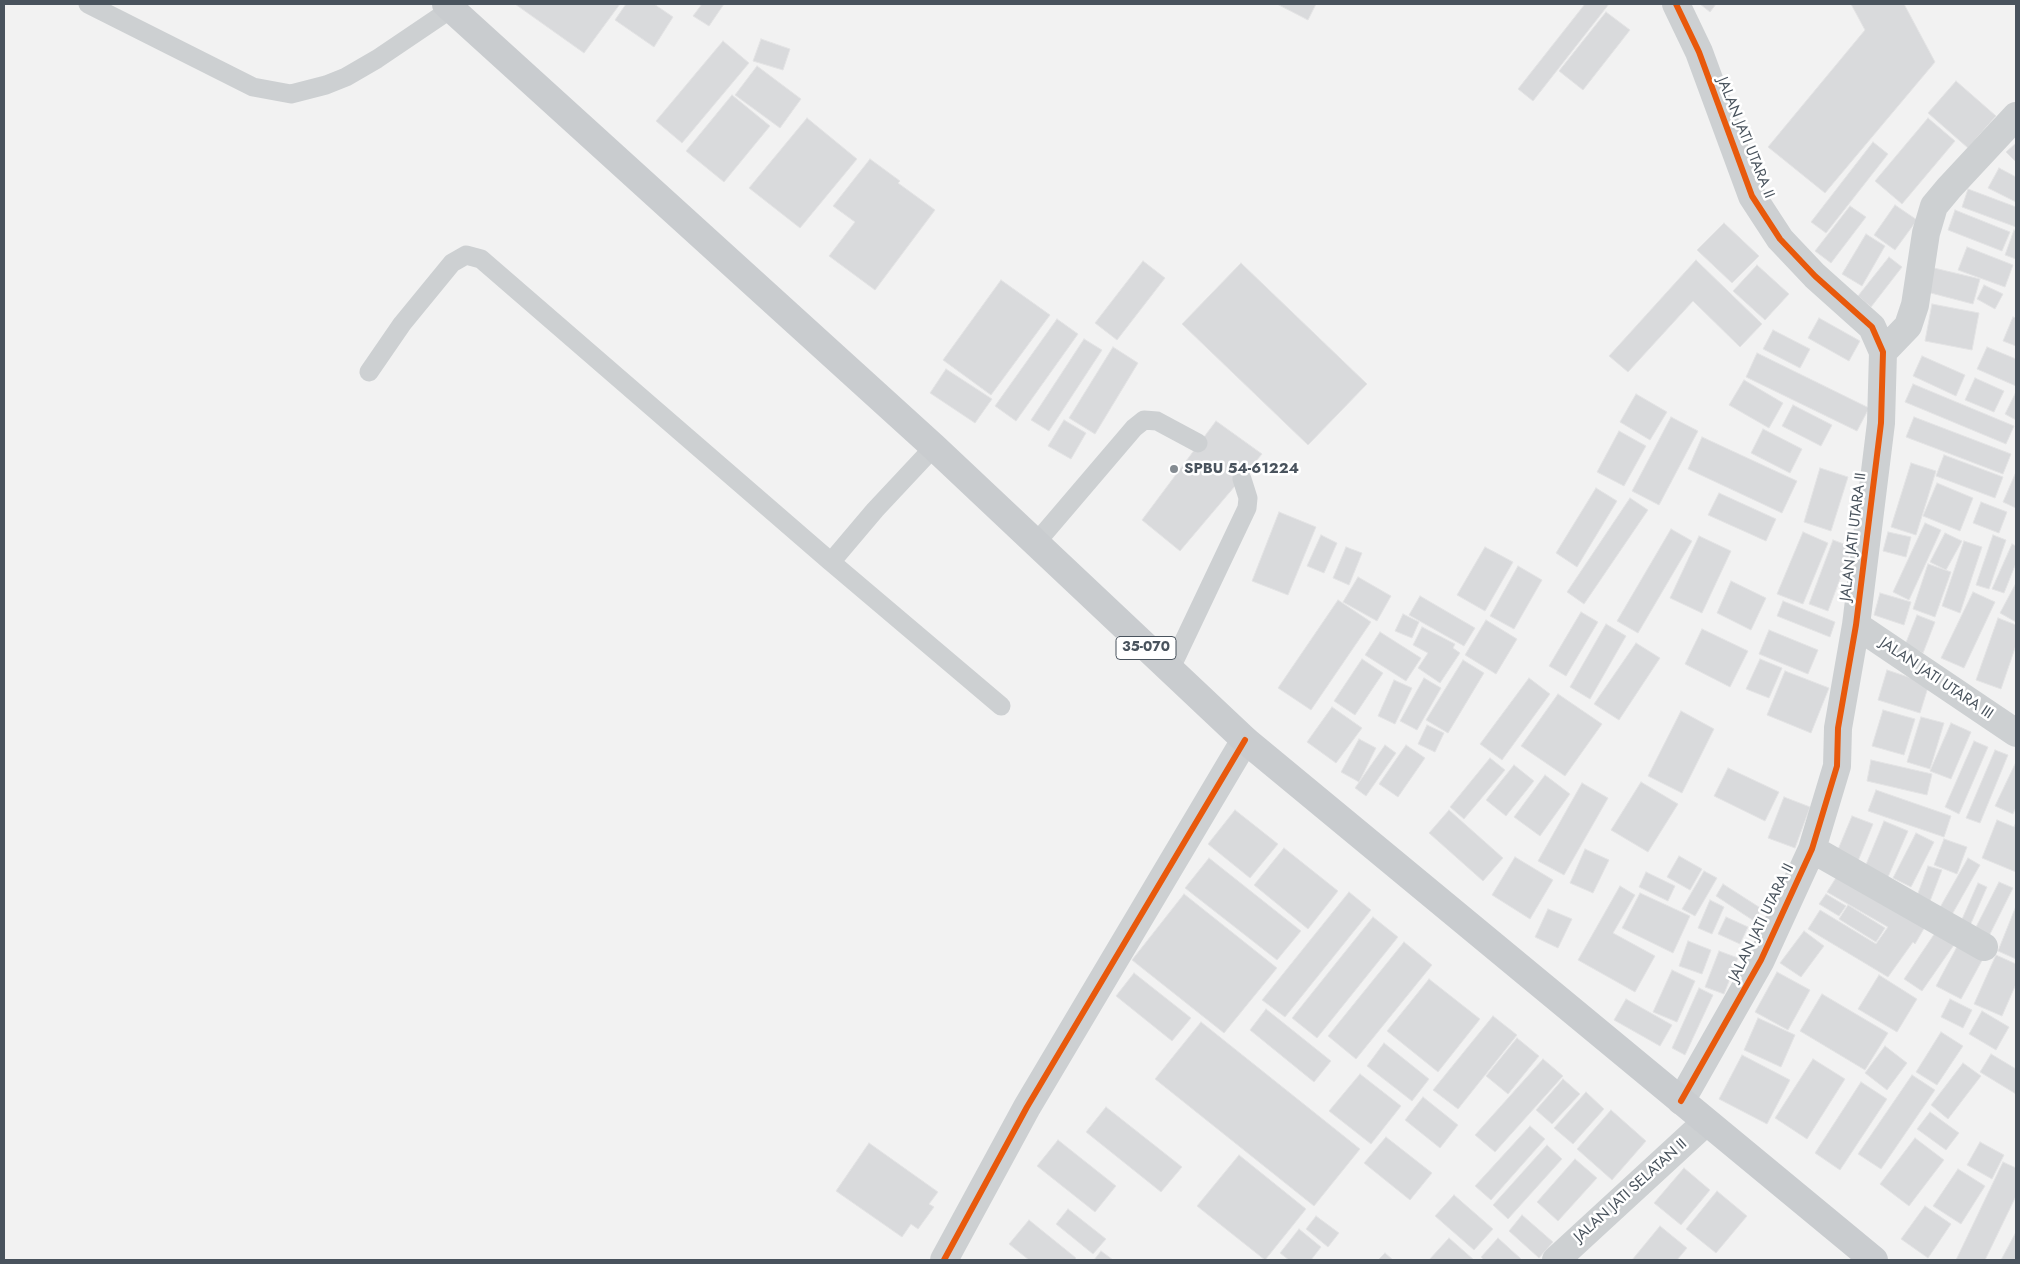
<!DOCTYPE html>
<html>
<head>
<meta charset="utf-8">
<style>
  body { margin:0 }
  #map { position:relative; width:2020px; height:1264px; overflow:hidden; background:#f2f2f2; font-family:Jost,sans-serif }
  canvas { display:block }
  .frame { position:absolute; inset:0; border:5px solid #49535d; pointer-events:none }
</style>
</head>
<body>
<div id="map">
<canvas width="2020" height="1264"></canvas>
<div class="frame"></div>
</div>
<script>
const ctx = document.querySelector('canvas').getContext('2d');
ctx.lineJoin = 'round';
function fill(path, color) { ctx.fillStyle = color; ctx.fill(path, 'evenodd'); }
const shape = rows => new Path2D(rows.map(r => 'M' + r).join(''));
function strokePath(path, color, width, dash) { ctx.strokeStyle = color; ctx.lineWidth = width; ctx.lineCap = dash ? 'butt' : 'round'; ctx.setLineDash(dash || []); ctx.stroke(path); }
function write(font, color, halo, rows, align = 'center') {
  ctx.font = font + ' Jost,sans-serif'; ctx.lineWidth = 5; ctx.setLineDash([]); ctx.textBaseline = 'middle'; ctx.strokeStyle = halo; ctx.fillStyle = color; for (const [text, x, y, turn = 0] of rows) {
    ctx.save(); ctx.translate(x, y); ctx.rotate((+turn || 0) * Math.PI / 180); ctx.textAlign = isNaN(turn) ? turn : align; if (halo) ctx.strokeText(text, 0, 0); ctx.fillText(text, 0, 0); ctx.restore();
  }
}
const building = shape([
  [515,4,620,4,584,53,515,4],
  [626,4,654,4,673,17,654,47,615,20,626,4],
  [702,4,724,4,709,26,693,16,702,4],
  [1277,4,1316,4,1308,20,1277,4],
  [1585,4,1609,4,1533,101,1518,89,1585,4],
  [1700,4,1716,4,1710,12,1700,4],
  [1851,4,1904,4,1935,62,1825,193,1768,147,1865,30,1851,4],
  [1606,12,1630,30,1583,90,1559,71,1606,12],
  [761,39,790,49,783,70,753,61,761,39],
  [723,41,749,63,682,143,656,121,723,41],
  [757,66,801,99,780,128,735,95,757,66],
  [1956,81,1996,116,1968,148,1928,113,1956,81],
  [732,95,770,126,724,182,686,151,732,95],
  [807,118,857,159,800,228,749,188,807,118],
  [1928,118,1955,141,1902,204,1875,181,1928,118],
  [1873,142,1888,154,1826,233,1811,222,1873,142],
  [2016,143,2016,162,2006,152,2016,143],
  [870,159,900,181,898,183,935,210,875,290,829,256,855,222,833,206,870,159],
  [1999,168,2016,177,2016,202,1988,188,1999,168],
  [1968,189,2016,207,2016,227,1962,207,1968,189],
  [1895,205,1917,220,1895,250,1874,235,1895,205],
  [1850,206,1866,217,1831,263,1815,251,1850,206],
  [1955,210,2010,232,2002,251,1948,230,1955,210],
  [1724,223,1759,256,1732,283,1697,250,1724,223],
  [2014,230,2016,231,2016,259,2005,255,2014,230],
  [1866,234,1885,246,1862,286,1842,274,1866,234],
  [1967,247,2013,265,2005,287,1958,270,1967,247],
  [1889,257,1902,267,1871,307,1858,296,1889,257],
  [1696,260,1762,324,1740,347,1693,301,1628,372,1609,356,1696,260],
  [1143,261,1165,278,1117,340,1095,323,1143,261],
  [1241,263,1367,384,1308,445,1182,324,1241,263],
  [1757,265,1789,294,1765,320,1733,291,1757,265],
  [1934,268,1980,279,1973,304,1927,292,1934,268],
  [1001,280,1050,315,991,395,943,360,1001,280],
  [1984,285,2003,294,1995,309,1977,299,1984,285],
  [1932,304,1979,313,1972,350,1925,341,1932,304],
  [2013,317,2016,318,2016,346,2003,341,2013,317],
  [1819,318,1860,341,1849,361,1808,338,1819,318],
  [1057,319,1078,334,1016,421,995,406,1057,319],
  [1773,330,1810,349,1800,368,1763,349,1773,330],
  [1084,339,1102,350,1049,431,1031,420,1084,339],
  [1113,347,1138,363,1095,434,1069,418,1113,347],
  [1987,347,2016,359,2016,386,1977,369,1987,347],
  [1757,353,1869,408,1857,431,1746,377,1757,353],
  [1922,356,1965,375,1956,396,1913,376,1922,356],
  [946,369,992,399,975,423,930,393,946,369],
  [1975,378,2004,391,1994,412,1965,400,1975,378],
  [1744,380,1783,403,1769,428,1729,405,1744,380],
  [1913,384,2014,426,2006,444,1905,402,1913,384],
  [1636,394,1667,412,1650,440,1620,422,1636,394],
  [2015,394,2016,395,2016,420,2005,414,2015,394],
  [1793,405,1832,425,1821,446,1782,426,1793,405],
  [1671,417,1698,431,1659,505,1632,491,1671,417],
  [1914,417,2011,454,2003,474,1906,437,1914,417],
  [1064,420,1086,433,1071,459,1048,446,1064,420],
  [1216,421,1262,454,1180,551,1142,520,1216,421],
  [1763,429,1802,449,1790,473,1751,453,1763,429],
  [1619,431,1646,446,1624,486,1597,472,1619,431],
  [1702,437,1797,481,1782,513,1688,469,1702,437],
  [1944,455,2003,477,1995,498,1936,476,1944,455],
  [1911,463,1936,471,1916,535,1891,527,1911,463],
  [1820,468,1848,477,1831,531,1804,522,1820,468],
  [2016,472,2016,508,2003,502,2016,472],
  [1937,483,1973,498,1960,531,1923,516,1937,483],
  [1596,488,1617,501,1577,567,1556,553,1596,488],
  [1719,493,1776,519,1766,541,1708,515,1719,493],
  [1630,498,1648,510,1584,604,1567,592,1630,498],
  [1981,502,2007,512,1999,533,1973,523,1981,502],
  [1279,512,1316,527,1288,595,1252,581,1279,512],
  [1925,523,1941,530,1909,600,1893,592,1925,523],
  [1671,529,1692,541,1638,633,1617,621,1671,529],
  [1803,532,1828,543,1803,604,1777,594,1803,532],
  [1888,532,1911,537,1906,557,1883,551,1888,532],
  [1945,533,1962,541,1946,570,1930,562,1945,533],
  [1321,535,1337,543,1324,573,1307,566,1321,535],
  [1993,535,2006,540,1989,589,1976,585,1993,535],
  [1699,536,1731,551,1702,613,1670,598,1699,536],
  [1833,540,1852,547,1828,611,1809,604,1833,540],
  [1964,541,1982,547,1960,613,1942,606,1964,541],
  [2012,544,2016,546,2016,563,2004,593,1992,589,2012,544],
  [1346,547,1362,553,1349,585,1333,578,1346,547],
  [1485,547,1513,562,1485,611,1457,595,1485,547],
  [1928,564,1951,572,1935,617,1913,609,1928,564],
  [1518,566,1542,580,1514,629,1490,616,1518,566],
  [1358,577,1391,596,1377,621,1343,602,1358,577],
  [1731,581,1766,598,1751,630,1717,613,1731,581],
  [2016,583,2016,622,2000,613,2016,583],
  [1973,592,1995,602,1964,668,1941,658,1973,592],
  [1880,593,1911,602,1904,625,1874,615,1880,593],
  [1420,596,1475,628,1464,646,1409,615,1420,596],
  [1338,600,1371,622,1311,710,1278,688,1338,600],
  [1783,601,1835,622,1830,637,1777,616,1783,601],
  [1581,612,1598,622,1566,676,1549,666,1581,612],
  [1403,614,1419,622,1412,638,1395,631,1403,614],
  [1917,615,1935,622,1923,653,1905,645,1917,615],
  [1998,618,2016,625,2016,645,2001,689,1976,680,1998,618],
  [1486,620,1517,639,1496,674,1465,655,1486,620],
  [1606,624,1626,636,1590,699,1570,687,1606,624],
  [1422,627,1455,644,1453,648,1460,653,1440,683,1418,668,1428,653,1413,645,1422,627],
  [1702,629,1748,651,1730,687,1685,664,1702,629],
  [1769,630,1818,650,1808,674,1759,654,1769,630],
  [1380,632,1421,658,1406,681,1365,655,1380,632],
  [1636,643,1660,658,1619,720,1594,704,1636,643],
  [1362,659,1383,673,1355,715,1334,701,1362,659],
  [1760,659,1782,668,1769,698,1746,689,1760,659],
  [1463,660,1484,673,1448,733,1426,720,1463,660],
  [1887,670,1929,684,1920,713,1878,700,1887,670],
  [1785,671,1829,688,1811,733,1767,715,1785,671],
  [1424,678,1441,688,1417,730,1400,721,1424,678],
  [1529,678,1550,694,1502,760,1480,744,1529,678],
  [1394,680,1412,688,1395,724,1378,716,1394,680],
  [1558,694,1602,724,1565,776,1521,746,1558,694],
  [1332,707,1362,728,1336,763,1307,742,1332,707],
  [1883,710,1915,719,1904,755,1872,746,1883,710],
  [1681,711,1714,729,1682,793,1648,776,1681,711],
  [1921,717,1944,723,1930,769,1907,762,1921,717],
  [1951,723,1971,732,1951,779,1930,771,1951,723],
  [1427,725,1444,733,1435,752,1418,744,1427,725],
  [1359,739,1376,748,1359,782,1341,772,1359,739],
  [1974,741,1988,747,1959,814,1945,807,1974,741],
  [1385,745,1396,753,1366,796,1355,788,1385,745],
  [1406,745,1425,758,1398,797,1379,784,1406,745],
  [1995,750,2008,755,1980,823,1966,818,1995,750],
  [1490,758,1505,770,1464,819,1450,807,1490,758],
  [1871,760,1932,774,1927,795,1867,781,1871,760],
  [2016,762,2016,807,2013,814,1995,806,2016,762],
  [1514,765,1534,781,1506,816,1486,800,1514,765],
  [1728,768,1779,792,1765,821,1714,796,1728,768],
  [1545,775,1570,794,1540,836,1514,817,1545,775],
  [1641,782,1678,804,1648,852,1611,830,1641,782],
  [1582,783,1608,798,1564,875,1538,861,1582,783],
  [1876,790,1951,816,1944,837,1868,811,1876,790],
  [1784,797,1810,807,1795,848,1768,838,1784,797],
  [1235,810,1278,844,1250,878,1208,844,1235,810],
  [1449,810,1503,858,1483,881,1429,833,1449,810],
  [1852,816,1873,824,1858,861,1837,852,1852,816],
  [1997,820,2014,827,2016,822,2016,872,1982,858,1997,820],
  [1884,821,1908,831,1888,877,1865,867,1884,821],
  [1916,833,1934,842,1911,887,1893,878,1916,833],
  [1944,839,1967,847,1957,874,1934,865,1944,839],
  [1284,848,1338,891,1308,929,1254,885,1284,848],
  [1585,849,1609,860,1593,893,1570,883,1585,849],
  [1679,856,1702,869,1690,890,1667,877,1679,856],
  [1515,857,1553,880,1530,919,1492,895,1515,857],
  [1209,858,1301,931,1277,960,1185,888,1209,858],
  [1968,858,1980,865,1950,918,1938,911,1968,858],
  [1928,866,1942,870,1930,901,1917,896,1928,866],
  [1704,871,1717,878,1695,916,1682,909,1704,871],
  [1646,872,1675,886,1668,901,1639,887,1646,872],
  [1839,873,1926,925,1915,944,1913,942,1888,977,1808,929,1820,910,1876,944,1888,927,1827,892,1839,873],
  [1999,882,2013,888,1989,936,1975,929,1999,882],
  [1978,883,1987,887,1968,930,1959,926,1978,883],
  [1723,884,1762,909,1754,921,1716,896,1723,884],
  [1620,886,1635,895,1613,933,1655,956,1635,992,1578,960,1620,886],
  [1349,892,1371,910,1285,1017,1262,1000,1349,892],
  [1640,893,1690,916,1673,953,1622,928,1640,893],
  [1184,894,1277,968,1224,1033,1132,960,1184,894],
  [1826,894,1846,906,1839,916,1819,904,1826,894],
  [1710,900,1724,907,1712,934,1698,928,1710,900],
  [1848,905,1885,928,1876,942,1839,919,1848,905],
  [2016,906,2016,959,1998,951,2016,906],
  [1548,909,1572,919,1558,948,1535,937,1548,909],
  [1373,917,1398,937,1317,1038,1292,1018,1373,917],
  [1726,917,1748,927,1740,944,1718,934,1726,917],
  [1937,930,1956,942,1922,991,1904,979,1937,930],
  [1804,931,1824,946,1801,977,1780,963,1804,931],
  [1688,941,1711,950,1702,974,1679,966,1688,941],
  [1960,941,1985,955,1961,999,1936,986,1960,941],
  [1404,942,1432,965,1356,1059,1328,1036,1404,942],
  [1719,951,1738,958,1724,994,1705,987,1719,951],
  [1996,955,2016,964,2016,984,2002,1016,1974,1004,1996,955],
  [1672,970,1695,981,1677,1022,1653,1012,1672,970],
  [1777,972,1810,990,1788,1030,1755,1012,1777,972],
  [1134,973,1191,1018,1172,1041,1116,996,1134,973],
  [1879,975,1917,999,1897,1032,1858,1009,1879,975],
  [1429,979,1480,1019,1438,1072,1387,1031,1429,979],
  [1699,988,1713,995,1685,1055,1672,1048,1699,988],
  [1822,994,1888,1033,1865,1070,1800,1031,1822,994],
  [1626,999,1672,1025,1660,1046,1614,1020,1626,999],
  [1950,999,1972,1010,1963,1028,1941,1017,1950,999],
  [1266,1009,1331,1061,1314,1082,1250,1030,1266,1009],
  [1982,1011,2009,1027,1996,1050,1969,1034,1982,1011],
  [1493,1016,1517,1035,1458,1109,1433,1090,1493,1016],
  [1758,1018,1795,1035,1781,1067,1744,1050,1758,1018],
  [1201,1022,1360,1149,1314,1206,1155,1079,1201,1022],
  [1941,1032,1963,1046,1937,1085,1916,1072,1941,1032],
  [1517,1038,1539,1056,1508,1094,1486,1076,1517,1038],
  [1384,1043,1429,1079,1412,1101,1367,1066,1384,1043],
  [1885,1046,1907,1063,1887,1090,1865,1073,1885,1046],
  [1991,1054,2016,1069,2016,1094,1980,1072,1991,1054],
  [1742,1055,1790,1080,1767,1124,1719,1099,1742,1055],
  [1543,1059,1563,1076,1495,1152,1475,1135,1543,1059],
  [1813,1059,1845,1079,1807,1139,1775,1118,1813,1059],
  [1963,1063,1981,1076,1948,1119,1931,1105,1963,1063],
  [1360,1074,1401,1106,1371,1144,1329,1111,1360,1074],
  [1912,1075,1935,1090,1881,1169,1858,1154,1912,1075],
  [1563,1079,1580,1094,1552,1124,1536,1110,1563,1079],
  [1861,1082,1887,1099,1840,1170,1815,1153,1861,1082],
  [1586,1092,1604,1109,1573,1144,1554,1128,1586,1092],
  [1423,1097,1458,1125,1440,1148,1405,1120,1423,1097],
  [1106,1107,1182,1167,1161,1192,1086,1132,1106,1107],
  [1611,1110,1646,1141,1612,1180,1577,1149,1611,1110],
  [1930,1112,1959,1133,1946,1150,1917,1129,1930,1112],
  [1530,1126,1545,1139,1491,1200,1475,1186,1530,1126],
  [1386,1137,1432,1173,1410,1200,1364,1163,1386,1137],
  [1915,1138,1944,1160,1909,1206,1880,1184,1915,1138],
  [1058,1140,1116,1186,1095,1212,1037,1166,1058,1140],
  [1980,1142,2004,1155,1992,1179,1967,1165,1980,1142],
  [869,1143,938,1192,929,1204,934,1207,918,1229,911,1224,902,1237,836,1191,869,1143],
  [1547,1145,1562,1159,1508,1219,1493,1205,1547,1145],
  [1239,1155,1306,1209,1265,1260,1197,1206,1239,1155],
  [1575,1159,1597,1178,1558,1221,1537,1202,1575,1159],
  [2003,1162,2016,1168,2016,1196,1985,1260,1956,1260,2003,1162],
  [1684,1168,1710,1190,1681,1225,1654,1203,1684,1168],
  [1958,1169,1985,1186,1961,1224,1933,1206,1958,1169],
  [1717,1191,1747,1216,1716,1253,1686,1229,1717,1191],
  [1454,1195,1493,1229,1474,1250,1435,1216,1454,1195],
  [1925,1206,1951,1224,1928,1258,1901,1239,1925,1206],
  [1068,1209,1106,1239,1093,1254,1056,1224,1068,1209],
  [1522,1215,1553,1242,1539,1258,1509,1231,1522,1215],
  [1316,1216,1339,1233,1328,1247,1306,1229,1316,1216],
  [1029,1220,1076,1258,1074,1260,1029,1260,1009,1244,1029,1220],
  [1660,1226,1687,1248,1677,1260,1632,1260,1660,1226],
  [1299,1229,1321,1247,1311,1260,1289,1260,1280,1253,1299,1229],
  [2016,1232,2016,1260,2001,1260,2016,1232],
  [1449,1238,1474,1260,1429,1260,1449,1238],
  [1498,1238,1521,1259,1520,1260,1484,1260,1481,1257,1498,1238],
  [1101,1251,1113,1260,1094,1260,1101,1251],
  [1385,1253,1393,1260,1378,1260,1385,1253]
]);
fill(building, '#d9dadc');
strokePath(building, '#e3e3e4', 1);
strokePath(shape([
  [88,4,253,87,291,94,326,85,346,77,377,59,451,9],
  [369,372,402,324,452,263,466,255,481,259,831,562,875,510,934,447],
  [1035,544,1134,428,1144,420,1157,421,1198,443],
  [831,562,1001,706],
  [1170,670,1247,508,1248,498,1242,479]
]), '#cdd0d2', 19);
strokePath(shape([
  [1676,4,1699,52,1752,196,1780,239,1815,276,1872,327,1883,352,1881,423,1856,625,1838,728,1837,766,1812,849,1761,960,1681,1101],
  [1883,352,1908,326,1915,305,1926,233,1934,206,1949,188,2016,116],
  [1856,625,2016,733],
  [1812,849,1984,947],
  [944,1260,1027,1107,1245,740],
  [1556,1260,1706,1122]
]), '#cdd0d2', 28);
strokePath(shape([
  [446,4,934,447,1245,740,1874,1260]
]), '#c9cccf', 28);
strokePath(shape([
  [1676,4,1699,52,1752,196,1780,239,1815,276,1872,327,1883,352,1881,423,1856,625,1838,728,1837,766,1812,849,1761,960,1681,1101],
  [944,1260,1027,1107,1245,740]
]), '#e8590c', 6);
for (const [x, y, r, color] of [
  [1174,469,5,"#848b91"]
]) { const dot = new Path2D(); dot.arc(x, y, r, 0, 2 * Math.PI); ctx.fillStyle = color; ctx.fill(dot); strokePath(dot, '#fff', 2); }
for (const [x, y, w] of [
  [1146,648,60]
]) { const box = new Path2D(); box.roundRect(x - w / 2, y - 11.5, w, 23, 4); ctx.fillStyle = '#fff'; ctx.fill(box); strokePath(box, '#49535d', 1); }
write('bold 14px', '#49535d', null, [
  ["35-070",1146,648]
]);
write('15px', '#49535d', '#fff', [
  ["JALAN JATI UTARA II",1745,138,68],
  ["JALAN JATI UTARA II",1854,537,-83],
  ["JALAN JATI UTARA III",1936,679,34],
  ["JALAN JATI UTARA II",1762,923,-64],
  ["JALAN JATI SELATAN II",1631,1191,-42]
]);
write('bold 15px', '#49535d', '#fff', [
  ["SPBU 54-61224",1184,469]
], 'left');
</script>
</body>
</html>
